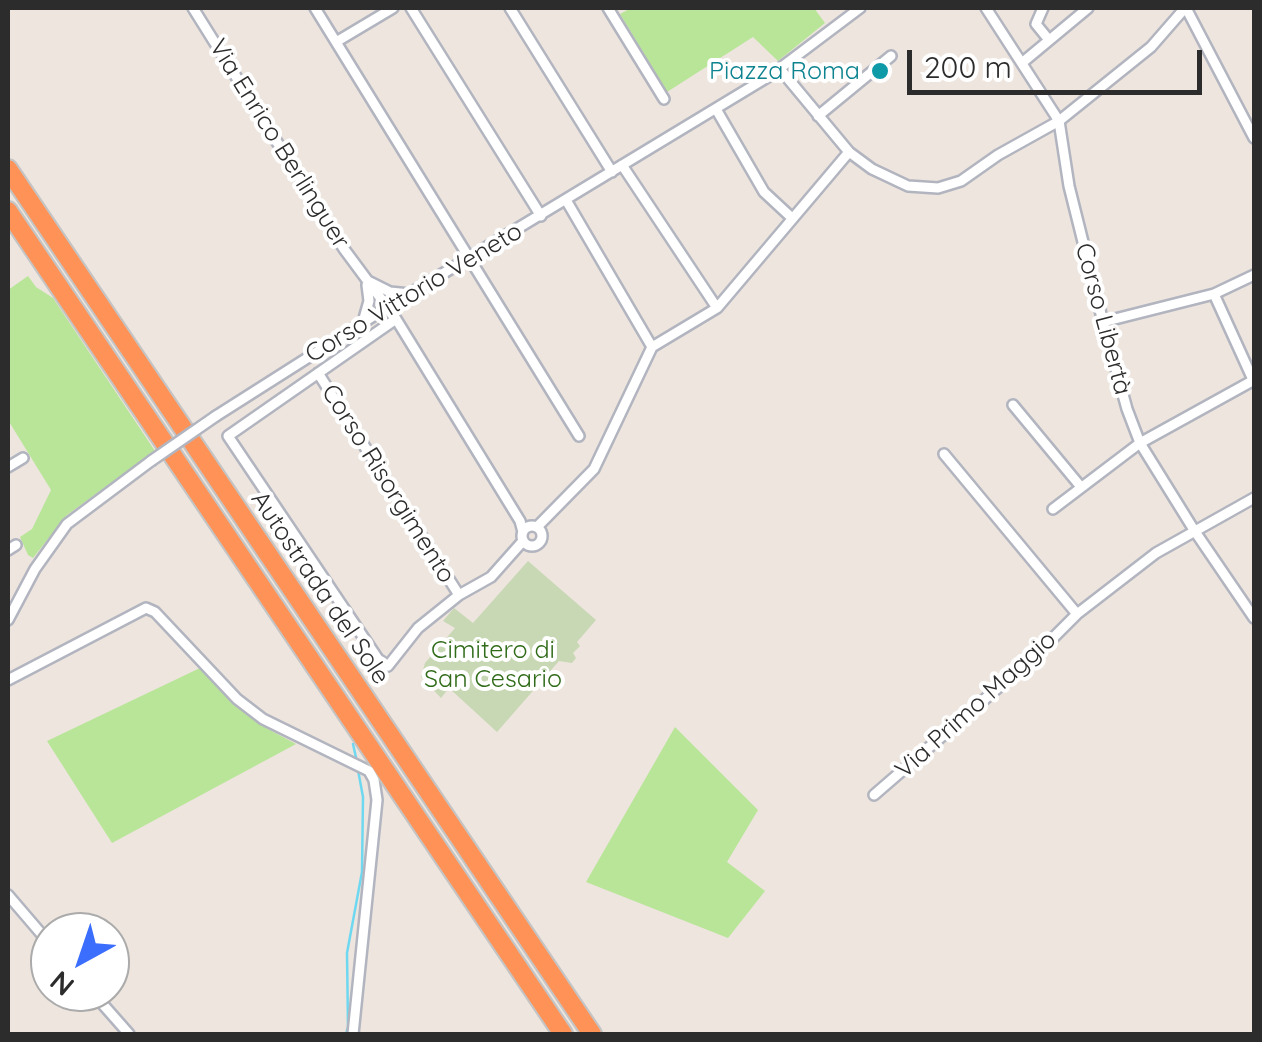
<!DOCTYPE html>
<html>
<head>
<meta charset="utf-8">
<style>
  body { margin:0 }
  #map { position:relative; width:1262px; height:1042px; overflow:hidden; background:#ede5de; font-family:Quicksand,sans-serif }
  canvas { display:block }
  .frame { position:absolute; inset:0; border:10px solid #2c2c2c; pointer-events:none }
  .north { position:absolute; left:30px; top:912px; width:100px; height:100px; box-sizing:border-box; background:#fff; border:2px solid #ababab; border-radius:50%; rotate:220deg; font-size:28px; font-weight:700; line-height:40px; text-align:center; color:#2c2c2c }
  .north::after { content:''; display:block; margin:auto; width:35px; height:45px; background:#3b6efd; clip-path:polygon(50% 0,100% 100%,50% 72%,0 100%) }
  .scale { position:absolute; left:907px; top:50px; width:295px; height:45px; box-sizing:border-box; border:5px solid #2c2c2c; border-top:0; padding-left:12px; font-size:30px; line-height:35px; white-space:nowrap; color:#2c2c2c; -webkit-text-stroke:8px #fff; paint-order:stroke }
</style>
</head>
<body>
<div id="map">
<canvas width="1262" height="1042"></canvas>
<div class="frame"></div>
<div class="north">N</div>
<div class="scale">200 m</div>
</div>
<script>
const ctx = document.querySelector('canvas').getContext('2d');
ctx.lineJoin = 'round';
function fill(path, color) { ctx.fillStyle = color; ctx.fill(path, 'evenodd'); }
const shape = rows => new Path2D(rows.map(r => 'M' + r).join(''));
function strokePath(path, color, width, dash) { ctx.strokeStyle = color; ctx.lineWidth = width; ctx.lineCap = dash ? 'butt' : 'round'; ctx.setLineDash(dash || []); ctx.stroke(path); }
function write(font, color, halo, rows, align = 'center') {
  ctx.font = font + ' Quicksand,sans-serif'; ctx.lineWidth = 8; ctx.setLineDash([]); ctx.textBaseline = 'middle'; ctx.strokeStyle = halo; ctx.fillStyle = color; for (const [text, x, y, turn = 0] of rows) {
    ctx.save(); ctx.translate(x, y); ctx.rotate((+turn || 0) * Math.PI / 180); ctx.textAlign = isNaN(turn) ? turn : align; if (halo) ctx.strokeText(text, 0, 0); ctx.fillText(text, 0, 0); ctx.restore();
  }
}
fill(shape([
  [631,8,814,8,825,23,778,61,753,37,667,92,620,14],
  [28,276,36,287,53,298,155,451,67,515,33,558,28,555,20,537,32,529,51,490,8,420,8,290],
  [200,668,233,702,268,729,296,744,112,843,47,741],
  [675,727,758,810,727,862,765,891,728,938,586,882]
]), '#b9e599');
fill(shape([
  [528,561,596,620,577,642,580,646,573,653,576,658,572,663,559,661,497,732,449,688,441,698,421,677,425,663,455,628,443,621,454,608,473,623]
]), '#c8d8b4');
strokePath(shape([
  [353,744,357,762],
  [346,1034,348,1027,347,953,362,872,363,797,358,770]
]), '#6fd8f1', 2.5);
const minor = shape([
  [193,8,344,249,396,319,520,521,523,532],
  [315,8,579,436],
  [411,8,541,216],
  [510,8,612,172],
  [608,8,664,99],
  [986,8,1059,121,1069,186,1103,322,1127,409,1140,443,1194,530,1254,618],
  [1043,8,1036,24,1049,40],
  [1186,8,1254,138],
  [336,42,393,8],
  [1023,62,1088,8],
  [780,69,849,152,872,169,908,186,938,188,961,181,998,155,1059,121,1151,47,1185,8],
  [716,109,764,192,792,218],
  [818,116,891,56],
  [622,165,717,308],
  [566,200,652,347],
  [368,281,390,292,410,294],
  [1214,294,1254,382],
  [396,319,228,436,378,659,388,666,418,628,459,595,491,577,523,541],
  [363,322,369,301,367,285],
  [1103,322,1214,294,1254,275],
  [318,373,459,595],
  [1013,405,1081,487],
  [216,416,386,308,771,75,860,8],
  [944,454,1077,614],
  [8,467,23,458],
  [1053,509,1140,443,1254,380],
  '522 536a10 10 0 1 1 20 0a10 10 0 1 1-20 0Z',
  [537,527,594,469,652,347,717,308,849,152],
  [8,550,16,545],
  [8,620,35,569,67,524,151,461],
  [8,680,146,608,155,612,237,699,263,719,369,771,374,780,377,800,353,1034],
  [874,795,1038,653,1077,614,1156,553,1254,498],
  [8,895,50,944],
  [92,992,129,1034]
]);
const motorway = shape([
  [8,169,592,1034],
  [8,211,563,1034]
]);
strokePath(minor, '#b2b5bf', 14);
strokePath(motorway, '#c4c4c4', 22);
strokePath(minor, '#fff', 9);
strokePath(motorway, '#ff9357', 18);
const minorBridge = shape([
  [151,461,216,416]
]);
strokePath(minorBridge, '#b2b5bf', 14, []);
strokePath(minorBridge, '#fff', 9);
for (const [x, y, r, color] of [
  [880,71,10,"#0f9aa8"]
]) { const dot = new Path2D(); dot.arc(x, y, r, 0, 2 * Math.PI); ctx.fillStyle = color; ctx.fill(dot); strokePath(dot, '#fff', 4); }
write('25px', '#0d838f', '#fff', [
  ["Piazza Roma",860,71]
], 'right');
write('25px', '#2c2c2c', '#fff', [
  ["Via Enrico Berlinguer",279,144,58],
  ["Corso Vittorio Veneto",414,293,-31],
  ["Corso Libertà",1103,319,75],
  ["Corso Risorgimento",388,484,58],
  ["Autostrada del Sole",320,588,56],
  ["Via Primo Maggio",976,705,-42]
]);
write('25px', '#306b19', '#fff', [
  ["Cimitero di",493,650],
  ["San Cesario",493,679]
]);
</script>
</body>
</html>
